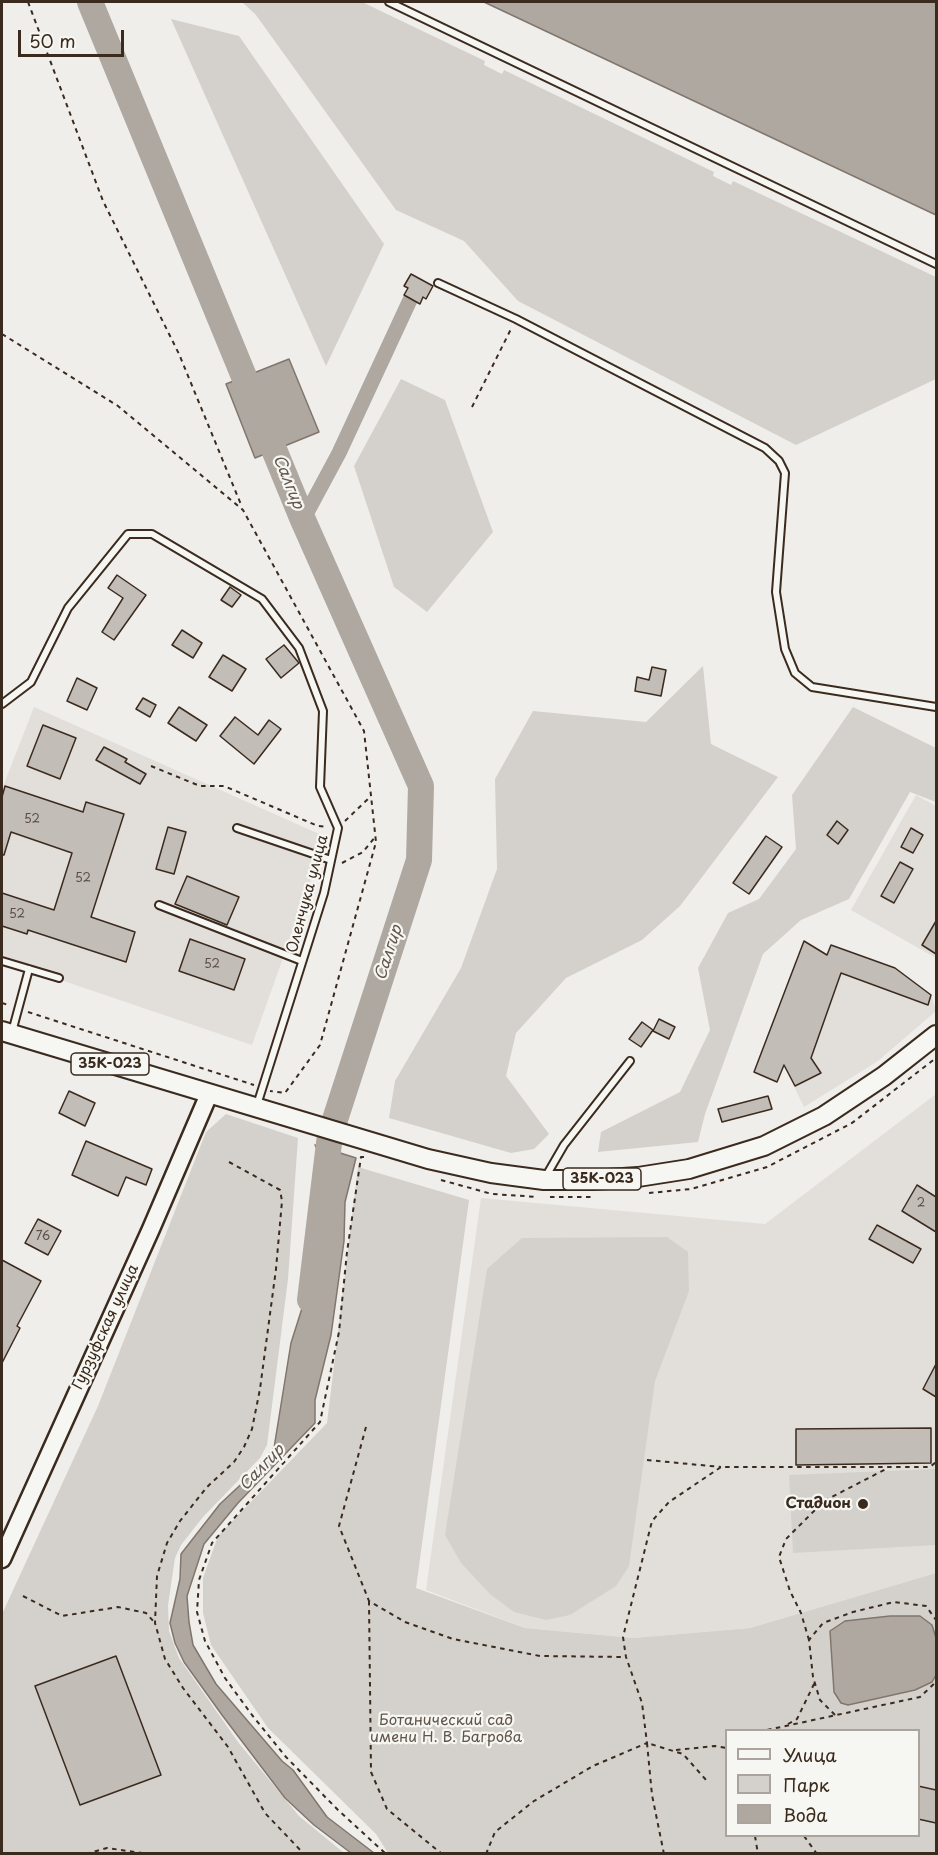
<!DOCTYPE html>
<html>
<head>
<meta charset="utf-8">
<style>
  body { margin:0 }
  #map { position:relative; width:938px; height:1855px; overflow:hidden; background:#efeeea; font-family:"Playpen Sans",sans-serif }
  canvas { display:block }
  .frame { position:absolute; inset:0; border:3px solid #3b2a1e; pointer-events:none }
  .legend { position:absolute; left:725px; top:1729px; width:195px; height:108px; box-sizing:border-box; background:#f6f6f2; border:2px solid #aba49d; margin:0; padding:8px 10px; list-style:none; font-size:18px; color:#3b2a1e }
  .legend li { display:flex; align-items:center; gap:12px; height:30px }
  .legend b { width:30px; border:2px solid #aba49d }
  .scale { position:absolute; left:18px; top:30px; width:106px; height:27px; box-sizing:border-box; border:3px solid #3b2a1e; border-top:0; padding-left:8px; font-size:18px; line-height:21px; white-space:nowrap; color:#3b2a1e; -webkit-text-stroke:4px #f6f6f2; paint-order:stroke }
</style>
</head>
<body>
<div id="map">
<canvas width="938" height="1855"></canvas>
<div class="frame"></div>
<ul class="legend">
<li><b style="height:8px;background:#f6f6f2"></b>Улица</li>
<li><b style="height:16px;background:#d4d1cc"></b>Парк</li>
<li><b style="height:16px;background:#afa8a1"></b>Вода</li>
</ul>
<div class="scale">50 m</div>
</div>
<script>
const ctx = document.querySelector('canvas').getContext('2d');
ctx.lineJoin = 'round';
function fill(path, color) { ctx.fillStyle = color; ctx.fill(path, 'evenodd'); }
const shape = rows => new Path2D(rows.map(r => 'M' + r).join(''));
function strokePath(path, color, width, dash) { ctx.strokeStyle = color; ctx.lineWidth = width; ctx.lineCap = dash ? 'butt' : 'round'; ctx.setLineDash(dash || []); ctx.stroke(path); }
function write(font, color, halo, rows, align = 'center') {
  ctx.font = font + ' "Playpen Sans",sans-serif'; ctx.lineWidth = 4.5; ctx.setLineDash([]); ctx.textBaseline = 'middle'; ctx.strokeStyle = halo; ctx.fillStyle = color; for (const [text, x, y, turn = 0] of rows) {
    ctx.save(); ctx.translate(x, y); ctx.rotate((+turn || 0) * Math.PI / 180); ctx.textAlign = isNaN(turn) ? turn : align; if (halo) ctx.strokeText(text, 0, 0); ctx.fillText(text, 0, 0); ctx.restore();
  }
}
fill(shape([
  [34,707,326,837,252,1045,2,960,2,789],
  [916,795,936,806,936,958,851,910],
  [831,945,895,968,931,995,936,1011,878,1061,804,1107,784,1066],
  [936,1094,936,1573,750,1628,633,1638,525,1628,426,1590,481,1198,765,1224]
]), '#e2dfdb');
fill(shape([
  [242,2,362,2,485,61,484,65,502,74,504,70,714,172,713,176,731,185,733,181,936,277,936,379,796,445,518,301,464,241,396,210,256,15],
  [171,19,239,36,384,244,326,366],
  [401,379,445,400,493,532,427,612,394,587,354,466],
  [703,666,711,744,778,777,680,906,642,940,566,978,516,1033,506,1076,549,1134,534,1149,511,1153,389,1118,395,1081,461,968,497,869,495,779,533,711,646,722],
  [853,707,936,748,936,802,910,792,849,899,801,920,763,954,705,1114,698,1142,598,1152,601,1132,680,1092,710,1030,698,968,728,913,759,899,796,849,792,795],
  [226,1114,298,1138,288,1279,267,1445,260,1458,203,1517,181,1545,175,1558,168,1605,169,1631,179,1658,238,1742,299,1816,344,1853,2,1854,2,1614,98,1406,206,1132],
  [358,1167,469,1200,416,1588,525,1628,633,1638,750,1628,936,1573,936,1853,388,1853,376,1834,268,1728,211,1645,203,1613,203,1578,218,1536,327,1423],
  [726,1730,918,1730,918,1836,726,1836],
  [667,1237,688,1252,689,1291,655,1381,629,1566,616,1586,570,1615,546,1620,514,1612,490,1594,461,1563,445,1535,487,1269,522,1238],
  [936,1469,936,1545,793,1553,789,1475]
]), '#d4d1cc');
const water = shape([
  [484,2,936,2,936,215,484,2],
  [289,359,319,432,255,458,226,384,289,359],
  [315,1145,356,1158,345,1202,344,1241,331,1335,315,1400,315,1423,238,1503,204,1544,187,1596,189,1622,193,1645,216,1684,282,1761,293,1770,327,1817,374,1853,351,1853,314,1825,285,1798,222,1715,184,1662,175,1643,170,1623,180,1579,181,1554,220,1504,251,1475,274,1448,291,1343,329,1223,327,1170,315,1145],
  [890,1616,920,1616,932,1625,936,1638,936,1675,932,1682,915,1690,848,1705,841,1703,834,1692,830,1631,845,1621,890,1616]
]);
fill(water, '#afa8a1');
strokePath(water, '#81766d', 1.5);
strokePath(shape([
  [303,520,339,453,410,300]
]), '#afa8a1', 15);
strokePath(shape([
  [90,2,303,520,421,786,419,860,330,1135,310,1300]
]), '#afa8a1', 26);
const building = shape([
  [411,274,433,286,426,299,423,297,420,304,404,295,408,288,404,286,411,274],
  [117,575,146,595,114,640,102,632,123,598,108,588,117,575],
  [230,587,241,595,232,607,221,600,230,587],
  [182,630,202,643,193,658,172,645,182,630],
  [284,645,299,663,281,678,266,659,284,645],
  [223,655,246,669,232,691,209,677,223,655],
  [652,667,666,670,661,696,635,691,637,677,649,680,652,667],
  [77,678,97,688,87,710,67,701,77,678],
  [143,698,156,705,150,717,136,709,143,698],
  [179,707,207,725,196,741,168,723,179,707],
  [235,717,258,735,269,720,281,729,254,764,220,736,235,717],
  [43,725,76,738,60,779,27,766,43,725],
  [104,747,127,759,125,762,146,774,140,784,96,760,104,747],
  [5,786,83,812,86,802,124,814,91,917,135,932,126,962,28,930,27,934,2,926,2,893,54,910,72,853,11,832,4,855,2,855,2,797,5,786],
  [837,821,848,830,838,844,827,835,837,821],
  [168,827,186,832,174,874,156,869,168,827],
  [911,828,923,835,913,853,901,847,911,828],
  [766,836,782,847,749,894,733,883,766,836],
  [900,862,913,869,894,903,881,896,900,862],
  [187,876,239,897,227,925,175,904,187,876],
  [936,921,936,954,922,945,936,921],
  [190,939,245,959,234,990,179,971,190,939],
  [804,941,827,955,831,945,895,968,931,995,928,1005,841,973,811,1058,821,1073,795,1086,784,1065,777,1082,754,1072,804,941],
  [659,1019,675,1027,669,1039,653,1031,659,1019],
  [642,1022,653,1030,641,1047,629,1039,642,1022],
  [69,1091,95,1103,85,1126,59,1113,69,1091],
  [768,1096,772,1109,722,1122,718,1109,768,1096],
  [86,1141,152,1169,146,1185,126,1177,118,1196,72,1175,86,1141],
  [917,1185,936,1197,936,1232,902,1211,917,1185],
  [38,1219,61,1231,48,1255,25,1243,38,1219],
  [877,1225,921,1249,913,1263,869,1239,877,1225],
  [2,1260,41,1281,17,1326,20,1328,2,1363,2,1260],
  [936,1364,936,1397,923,1389,936,1364],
  [931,1428,931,1463,796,1465,796,1429,931,1428],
  [116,1656,161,1775,80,1805,35,1686,116,1656],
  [918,1786,936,1790,936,1823,918,1819,918,1786]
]);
fill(building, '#c2bdb7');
strokePath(building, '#3b2a1e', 1.5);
const service = shape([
  [389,2,936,264],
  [438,283,516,319,765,448,779,461,785,473,776,592,785,649,795,673,812,687,936,707],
  [2,704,31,682,68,608,128,534,152,534,262,599,299,648,323,711,320,787,338,828,324,893,257,1105],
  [237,828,331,860],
  [159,905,302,961],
  [2,961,59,978],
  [12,1032,29,969],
  [546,1176,564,1145,630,1061]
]);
const secondary = shape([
  [2,1559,151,1229,209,1094]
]);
const primary = shape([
  [2,1031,428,1159,491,1173,544,1180,593,1180,638,1177,689,1169,764,1146,824,1116,884,1076,936,1035]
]);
strokePath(service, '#3b2a1e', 10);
strokePath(secondary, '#3b2a1e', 21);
strokePath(primary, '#3b2a1e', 22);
strokePath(shape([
  [28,2,103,201,179,354,242,507],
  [2,334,118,406,243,510,364,731,376,842,320,1045,285,1093,270,1091],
  [472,407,512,327],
  [151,766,200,786,224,786,318,826,327,827],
  [345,821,371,796],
  [342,863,363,852,376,836],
  [2,1003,8,1005],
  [28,1012,254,1085],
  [364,1157,361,1157,347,1252,339,1332,320,1422,212,1543,199,1580,197,1612,205,1641,225,1678,252,1715,286,1757,338,1810,386,1854],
  [229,1162,280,1190,282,1201,276,1269,260,1389,252,1429,244,1447,234,1462,207,1487,180,1521,167,1543,157,1576,155,1623,165,1659,183,1688,228,1747,265,1813,304,1854],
  [441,1180,492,1194,538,1197],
  [649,1193,691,1189,767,1167,852,1123,936,1058],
  [550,1197,595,1197],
  [366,1427,339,1526,369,1601,405,1622,453,1639,540,1656,626,1657],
  [647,1460,721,1467],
  [23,1596,62,1616,118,1607,146,1613,155,1623],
  [369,1601,371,1772,387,1809,442,1854],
  [809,1640,801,1613,790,1591,779,1557,786,1539,824,1501,888,1468],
  [835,1715,820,1700,813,1677,809,1640,823,1623,853,1612,894,1602,926,1606,936,1620],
  [788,1724,797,1719,815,1682],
  [767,1730,920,1697,936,1682],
  [676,1750,715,1746,726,1748],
  [755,1836,758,1854],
  [804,1836,817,1854],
  [86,1854,107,1848,149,1854],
  [486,1854,495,1832,534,1801,593,1766,647,1743,642,1703,626,1657,623,1637,652,1521,669,1502,721,1467,930,1467,936,1462],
  [664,1854,652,1795,647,1743,683,1754,707,1781]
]), '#3b2a1e', 2, [4.5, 4.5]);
strokePath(service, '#f6f6f2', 6);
strokePath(secondary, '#f6f6f2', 16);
strokePath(primary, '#f6f6f2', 18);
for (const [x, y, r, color] of [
  [863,1504,6,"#3b2a1e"]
]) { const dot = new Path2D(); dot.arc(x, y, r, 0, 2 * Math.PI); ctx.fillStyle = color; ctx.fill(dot); strokePath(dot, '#f6f6f2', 2); }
write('12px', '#5d4f44', null, [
  ["52",32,820],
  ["52",83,879],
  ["52",17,915],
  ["52",212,965],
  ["2",921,1204],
  ["76",43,1237]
]);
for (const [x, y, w] of [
  [110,1064,78],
  [602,1179,78]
]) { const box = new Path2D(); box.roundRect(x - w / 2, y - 11, w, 22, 4.5); ctx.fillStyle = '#f6f6f2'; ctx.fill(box); strokePath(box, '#3b2a1e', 1.5); }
write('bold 14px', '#3b2a1e', null, [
  ["35К-023",110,1064],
  ["35К-023",602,1179]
]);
write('15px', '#3b2a1e', '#f6f6f2', [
  ["Оленчука улица",308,894,-75],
  ["Гурзуфская улица",106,1327,-65]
]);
write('bold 15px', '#3b2a1e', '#f6f6f2', [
  ["Стадион",851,1504]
], 'right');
write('15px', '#61544a', '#f6f6f2', [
  ["Ботанический сад",446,1721],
  ["имени Н. В. Багрова",446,1738]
]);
write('italic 16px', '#64564c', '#f6f6f2', [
  ["Салгир",288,482,68],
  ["Салгир",389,953,-72],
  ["Салгир",262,1468,-46]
]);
</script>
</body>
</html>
